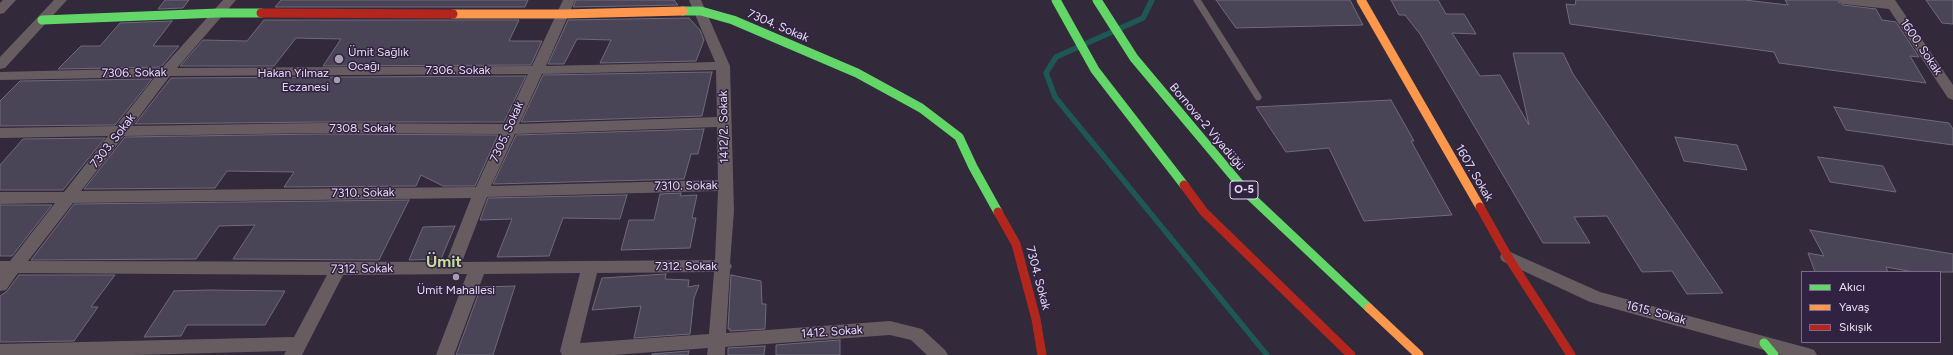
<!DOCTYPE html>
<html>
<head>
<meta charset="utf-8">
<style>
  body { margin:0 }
  #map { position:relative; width:1953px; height:355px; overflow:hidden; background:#32293b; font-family:Figtree,sans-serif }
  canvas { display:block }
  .legend { position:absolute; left:1801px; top:271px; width:140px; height:72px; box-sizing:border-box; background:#322242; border:1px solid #7a6c88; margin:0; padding:5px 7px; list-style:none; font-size:12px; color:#e5dcf1 }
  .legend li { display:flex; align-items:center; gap:8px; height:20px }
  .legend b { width:20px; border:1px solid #7a6c88 }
</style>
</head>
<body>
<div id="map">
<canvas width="1953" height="355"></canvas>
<ul class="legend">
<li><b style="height:5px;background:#63d668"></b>Akıcı</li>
<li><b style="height:5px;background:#ff974d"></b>Yavaş</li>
<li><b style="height:5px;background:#b3261e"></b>Sıkışık</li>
</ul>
</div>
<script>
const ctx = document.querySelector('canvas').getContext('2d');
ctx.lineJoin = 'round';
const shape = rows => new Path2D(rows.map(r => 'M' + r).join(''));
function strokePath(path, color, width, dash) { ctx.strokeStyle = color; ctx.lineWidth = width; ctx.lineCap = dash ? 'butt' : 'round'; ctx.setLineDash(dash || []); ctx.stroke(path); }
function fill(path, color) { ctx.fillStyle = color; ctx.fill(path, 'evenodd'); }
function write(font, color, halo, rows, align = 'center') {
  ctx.font = font + ' Figtree,sans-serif'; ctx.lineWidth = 3; ctx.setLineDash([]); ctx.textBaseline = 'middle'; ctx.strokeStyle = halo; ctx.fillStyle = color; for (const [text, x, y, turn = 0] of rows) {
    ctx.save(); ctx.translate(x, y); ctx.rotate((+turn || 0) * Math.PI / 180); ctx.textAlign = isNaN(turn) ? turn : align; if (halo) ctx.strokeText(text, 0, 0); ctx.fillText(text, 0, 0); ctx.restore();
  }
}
strokePath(shape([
  [1152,0,1143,18,1056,57,1046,73,1055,97,1267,355]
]), '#1d5854', 5.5);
const building = shape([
  [165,0,189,0,183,8,158,9,165,0],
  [281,0,528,0,525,7,275,7,281,0],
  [576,0,674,0,678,5,573,7,576,0],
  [1216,0,1350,0,1363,25,1236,28,1216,0],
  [1391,0,1438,0,1446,14,1464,14,1476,34,1452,33,1480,76,1500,75,1529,125,1513,53,1563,53,1573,74,1723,293,1687,294,1672,271,1642,272,1607,216,1574,217,1590,243,1543,243,1420,34,1405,15,1399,15,1391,0],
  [1576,0,1745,0,1788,5,1785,0,1836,0,1843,5,1876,9,1882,20,1896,22,1919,57,1910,56,1926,83,1779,63,1774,52,1570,24,1566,4,1575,5,1576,0],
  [1926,0,1953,0,1953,24,1942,23,1926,0],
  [689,18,700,30,704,40,696,61,600,63,611,40,577,39,564,64,548,64,568,20,689,18],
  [264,20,519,20,509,41,542,41,531,65,323,66,341,39,296,38,274,66,180,66,203,40,247,41,264,20],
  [172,21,153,46,179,46,161,67,58,69,81,46,100,46,120,23,172,21],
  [712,72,702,116,521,122,543,75,712,72],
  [526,76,504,122,320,122,135,124,171,78,526,76],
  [152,79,115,125,0,126,0,101,20,81,152,79],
  [1391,100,1414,141,1411,141,1452,215,1364,221,1329,148,1286,152,1256,107,1391,100],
  [1834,107,1949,123,1953,129,1953,145,1846,130,1834,107],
  [704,129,698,154,691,154,684,179,493,184,516,135,704,129],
  [320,134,498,135,475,186,443,186,421,175,416,186,284,187,294,172,227,171,215,188,84,189,125,137,320,134],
  [1675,137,1737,145,1747,170,1684,161,1675,137],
  [105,138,63,190,0,190,0,165,23,139,105,138],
  [1818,157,1883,166,1896,192,1830,182,1818,157],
  [681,193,680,196,697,195,692,218,696,218,690,248,621,250,629,220,654,220,660,194,681,193],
  [627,195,620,219,563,218,549,256,497,257,512,219,480,220,488,198,627,195],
  [409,200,379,260,233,259,255,225,219,226,196,259,31,260,74,204,409,200],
  [0,205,52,205,12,256,0,256,0,205],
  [455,226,441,259,409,260,423,227,455,226],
  [1810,230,1953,254,1953,272,1914,272,1886,267,1888,272,1815,272,1808,253,1824,256,1810,230],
  [666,274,665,279,689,280,688,287,699,285,694,298,690,334,634,338,641,306,592,310,602,278,666,274],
  [19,275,115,275,91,307,98,307,74,341,0,342,0,296,7,291,19,275],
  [731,275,761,281,762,304,766,304,765,329,730,331,730,329,728,329,731,275],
  [515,286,493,355,456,355,481,287,515,286],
  [174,291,209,290,285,291,265,325,187,325,181,336,144,337,174,291],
  [840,340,840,355,776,355,776,345,840,340],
  [765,346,764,355,728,355,728,348,765,346],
  [689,351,688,355,652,355,652,354,689,351]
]);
fill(building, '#494456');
strokePath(building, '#6f6b7b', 1);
strokePath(shape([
  [1197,0,1258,97]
]), '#675d61', 7);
fill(shape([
  [3,0,16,0,4,13,0,14,0,3,3,0],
  [54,0,67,0,5,68,0,69,0,57,54,0],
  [223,0,236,0,177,68,532,66,563,0,575,0,546,66,715,62,689,0,701,0,730,66,734,211,730,263,732,266,730,270,726,333,890,321,922,329,945,350,948,355,927,355,911,340,890,335,725,347,725,355,707,355,708,348,613,355,562,355,560,351,580,273,484,274,454,355,436,355,467,274,343,275,302,355,284,355,286,351,134,355,0,355,0,344,294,337,327,275,18,273,6,290,0,291,0,261,10,261,55,203,0,204,0,192,64,192,108,136,0,138,0,128,116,126,155,77,0,80,0,72,162,68,223,0],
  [716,70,717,117,519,124,542,74,716,70],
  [528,74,505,124,320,123,132,126,170,76,528,74],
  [717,127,718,180,491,186,515,134,717,127],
  [320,133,500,134,476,187,81,191,124,136,320,133],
  [718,191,715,260,462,262,487,197,718,191],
  [471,198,446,262,28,261,73,203,471,198],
  [714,272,709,334,580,343,597,273,714,272],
  [1837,0,1895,0,1953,85,1953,100,1948,98,1889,9,1843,4,1837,0],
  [1508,251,1600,292,1808,348,1814,350,1817,355,1782,355,1590,302,1502,261,1500,257,1502,253,1508,251]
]), '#675d61');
strokePath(shape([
  [1056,0,1095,70,1184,185],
  [1097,0,1134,58,1249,195,1369,308],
  [683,11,701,11,733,20,857,73,921,108,959,137,973,167,998,212],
  [42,20,218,13,261,13],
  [1764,343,1774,355]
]), '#63d668', 9);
strokePath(shape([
  [1361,0,1480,207],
  [453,14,564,14,683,11],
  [1369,308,1419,355]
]), '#ff974d', 9);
strokePath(shape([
  [261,13,453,14],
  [1184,185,1204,212,1351,355],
  [1480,207,1508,257,1571,355],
  [998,212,1016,244,1036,319,1042,355]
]), '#b3261e', 9);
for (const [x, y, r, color] of [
  [339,59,5,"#a69db1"],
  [337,80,4,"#a69db1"],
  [456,277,4,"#a69db1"]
]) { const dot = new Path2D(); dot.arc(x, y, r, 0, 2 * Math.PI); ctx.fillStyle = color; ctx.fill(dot); strokePath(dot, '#322242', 1.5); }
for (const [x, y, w] of [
  [1244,190,28]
]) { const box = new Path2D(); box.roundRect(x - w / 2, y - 9, w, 18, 3); ctx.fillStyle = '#322242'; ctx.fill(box); strokePath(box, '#e5dcf1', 1); }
write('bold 11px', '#e5dcf1', null, [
  ["O-5",1244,190]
]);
write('12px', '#e5dcf1', '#322242', [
  ["7304. Sokak",778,26,23],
  ["1600. Sokak",1921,47,56],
  ["7306. Sokak",458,70],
  ["7306. Sokak",134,73,-1],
  ["1412/2. Sokak",724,127,-91],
  ["Bornova-2 Viyadüğü",1207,127,50],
  ["7308. Sokak",362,128],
  ["7305. Sokak",507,132,-66],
  ["7303. Sokak",113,141,-52],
  ["1607. Sokak",1474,173,60],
  ["7310. Sokak",686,186,-1],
  ["7310. Sokak",363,193,-1],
  ["7312. Sokak",686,266],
  ["7312. Sokak",362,269,-1],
  ["7304. Sokak",1038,278,75],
  ["1615. Sokak",1656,313,15],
  ["1412. Sokak",832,332,-4]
]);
write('12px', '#e5dcf1', '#322242', [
  ["Ümit Sağlık",348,52],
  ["Ocağı",348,66],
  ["Hakan Yılmaz",329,73,"right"],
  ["Eczanesi",329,87,"right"],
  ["Ümit Mahallesi",456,290,"center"]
], 'left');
write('bold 16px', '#c2df97', '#322242', [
  ["Ümit",444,262]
]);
</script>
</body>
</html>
